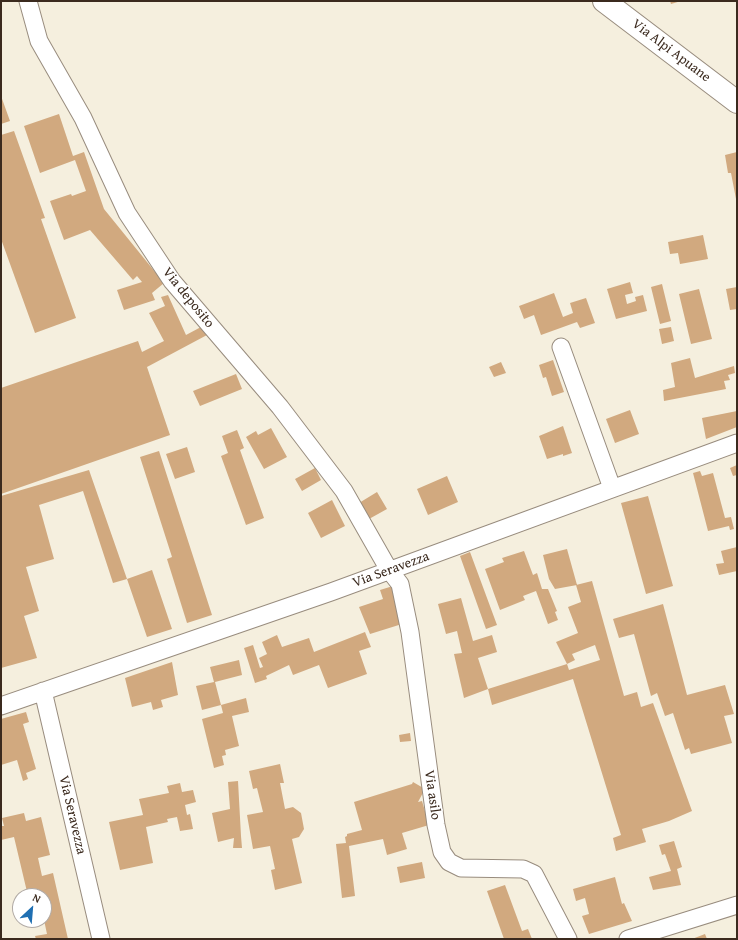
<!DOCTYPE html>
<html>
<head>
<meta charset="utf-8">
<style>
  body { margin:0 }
  #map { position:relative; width:738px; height:940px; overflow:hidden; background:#f5efde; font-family:"Gentium Book Plus",serif }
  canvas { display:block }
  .frame { position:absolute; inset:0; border:2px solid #3b2a1e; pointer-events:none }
  .north { position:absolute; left:12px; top:888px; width:40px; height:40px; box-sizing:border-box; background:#fff; border:1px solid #b1aaa5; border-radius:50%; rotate:26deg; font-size:11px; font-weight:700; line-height:16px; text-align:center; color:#3b2a1e }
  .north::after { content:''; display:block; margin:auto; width:14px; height:18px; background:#1f6fb2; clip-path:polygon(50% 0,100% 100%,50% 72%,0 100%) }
</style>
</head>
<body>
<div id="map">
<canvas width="738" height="940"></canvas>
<div class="frame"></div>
<div class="north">N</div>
</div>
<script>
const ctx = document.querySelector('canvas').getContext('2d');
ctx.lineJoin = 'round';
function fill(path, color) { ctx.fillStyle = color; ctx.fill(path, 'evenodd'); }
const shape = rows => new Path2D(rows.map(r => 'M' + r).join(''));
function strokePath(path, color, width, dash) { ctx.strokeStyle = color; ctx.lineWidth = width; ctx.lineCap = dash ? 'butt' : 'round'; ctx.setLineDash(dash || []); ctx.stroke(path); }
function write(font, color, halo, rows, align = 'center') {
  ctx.font = font + ' "Gentium Book Plus",serif'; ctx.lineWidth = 3; ctx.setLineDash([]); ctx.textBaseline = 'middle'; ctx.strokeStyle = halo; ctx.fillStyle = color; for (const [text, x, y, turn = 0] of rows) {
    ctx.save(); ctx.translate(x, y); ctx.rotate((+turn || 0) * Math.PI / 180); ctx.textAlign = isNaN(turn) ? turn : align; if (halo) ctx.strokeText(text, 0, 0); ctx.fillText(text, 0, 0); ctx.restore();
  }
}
fill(shape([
  [670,1,681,1,671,4],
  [1,96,10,121,1,124],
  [59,114,73,156,84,152,104,209,164,283,152,293,155,300,124,310,117,290,142,282,137,276,133,280,90,230,64,240,50,201,71,194,72,196,86,191,75,160,40,173,24,126],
  [14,131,45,218,41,219,76,318,35,333,1,239,1,135],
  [737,152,737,199,736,199,731,173,728,173,725,155],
  [703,235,708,259,680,264,678,253,670,254,668,242],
  [630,282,633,293,625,295,627,304,636,301,635,297,643,295,647,311,616,319,607,289],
  [662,284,671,321,660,324,651,287],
  [737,287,737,309,730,310,726,289],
  [699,289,712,339,691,344,679,294],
  [554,293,563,317,573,313,570,303,586,298,595,323,580,328,577,322,541,335,534,315,524,319,519,306],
  [168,295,186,335,201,327,207,335,147,367,170,435,1,494,1,388,138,341,142,352,164,341,149,313,165,306,161,297],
  [671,327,674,341,662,344,659,329],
  [690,358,695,378,734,366,735,373,728,375,730,380,724,381,726,389,664,401,663,390,675,387,671,363],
  [553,360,564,392,552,396,546,377,543,378,539,365],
  [501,362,506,373,494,377,489,367],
  [236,374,242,389,200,406,193,391],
  [630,410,639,434,615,443,606,419],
  [737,411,737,427,706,439,702,418],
  [563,426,572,453,563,456,563,454,547,459,539,436],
  [271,428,287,457,264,469,246,437,256,431,258,435],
  [237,430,244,448,240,450,264,518,246,525,221,456,228,453,222,436],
  [187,447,195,472,175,479,166,454],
  [159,451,212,615,187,623,167,559,172,557,140,457],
  [737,465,737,475,733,476,730,468],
  [315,468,321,480,302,491,295,479],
  [89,470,127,579,113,583,83,491,39,505,54,559,26,567,39,611,24,616,37,658,1,668,1,496],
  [700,471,702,476,713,473,725,518,731,517,734,529,730,530,729,526,708,531,693,473],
  [447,476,458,502,428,515,417,489],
  [377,492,387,509,369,519,359,503],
  [648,496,673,586,646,594,621,503],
  [332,500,345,526,321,538,308,513],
  [737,547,737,571,719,575,716,564,724,563,721,551],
  [567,549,577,585,555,589,549,579,543,555],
  [524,551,533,575,537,573,542,589,548,589,557,611,555,612,558,620,548,624,536,591,523,596,525,600,500,610,485,569,504,562,502,558],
  [470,552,497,625,486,629,460,556],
  [152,570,172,629,147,637,127,579],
  [592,581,624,696,637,692,641,707,653,703,692,811,669,821,642,829,646,842,616,851,613,838,621,835,573,679,492,705,488,689,567,664,569,670,600,660,595,645,572,654,575,660,567,664,556,642,578,633,568,607,581,602,576,585],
  [393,586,402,624,370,634,359,607,383,599,380,590],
  [461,598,473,641,492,635,497,652,478,658,488,689,464,698,454,654,462,653,457,631,446,634,438,604],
  [663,604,687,695,725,685,734,714,724,716,732,743,691,754,689,748,685,750,673,713,665,716,657,693,651,696,634,634,619,638,613,619],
  [365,632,371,647,359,651,367,674,328,688,319,665,293,675,289,665,266,676,267,679,255,683,244,648,253,645,260,668,263,667,259,658,267,654,262,642,277,635,282,647,309,638,314,652],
  [239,660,242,675,215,682,221,705,202,710,196,686,214,682,210,667],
  [172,662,178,695,161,700,163,707,153,710,151,702,132,707,125,678],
  [246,698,249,712,232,716,239,746,225,750,226,755,222,756,224,765,214,768,202,719,223,713,221,705],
  [26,712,29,722,23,724,36,769,26,773,28,779,23,781,17,760,1,765,1,719],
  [410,733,411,741,400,742,399,735],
  [280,764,284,783,280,783,285,809,293,807,301,813,304,829,299,837,292,839,302,883,275,890,271,870,275,869,270,846,253,849,247,815,263,812,257,788,253,789,249,771],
  [238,781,241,836,242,848,233,848,234,838,218,842,212,813,230,809,228,782],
  [413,782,425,789,418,802,422,801,429,825,402,833,407,849,387,855,383,839,349,846,355,896,342,898,336,844,346,843,345,837,347,836,347,834,362,830,354,802,412,784],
  [180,783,182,792,193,790,196,802,185,805,187,815,190,814,193,829,180,831,177,817,167,819,168,822,146,827,153,863,120,870,109,822,143,815,139,799,169,793,167,786],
  [24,813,26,821,41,817,50,855,38,858,42,876,53,873,68,939,36,939,35,936,47,934,44,920,44,896,28,896,14,837,1,840,1,826,4,826,2,818],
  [674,841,682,867,677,869,681,885,653,890,649,877,671,871,665,854,662,855,659,845],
  [422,862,425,878,400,883,397,867],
  [615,877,622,904,624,903,632,921,589,934,582,916,589,914,585,898,576,901,573,889],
  [505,885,522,931,528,929,532,939,504,939,487,891],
  [705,934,707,939,692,939]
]), '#d1a97f');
const minor = shape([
  [28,1,39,41,83,118,127,213,172,281,280,407,344,491,389,570,400,584,410,632,436,825,442,852,449,862,461,868,523,869,534,874,568,939],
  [561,347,612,488],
  [43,691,101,939],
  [1,706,331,592,737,443],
  [628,939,737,905]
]);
const secondary = shape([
  [604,1,737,102]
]);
strokePath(minor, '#988c7e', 19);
strokePath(secondary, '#988c7e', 24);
strokePath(minor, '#fff', 17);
strokePath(secondary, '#fff', 22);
write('14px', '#3b2a1e', '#fff', [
  ["Via Alpi Apuane",671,51,37],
  ["Via deposito",188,298,51],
  ["Via Seravezza",391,570,-20],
  ["Via asilo",432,795,82],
  ["Via Seravezza",72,815,77]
]);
</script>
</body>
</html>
